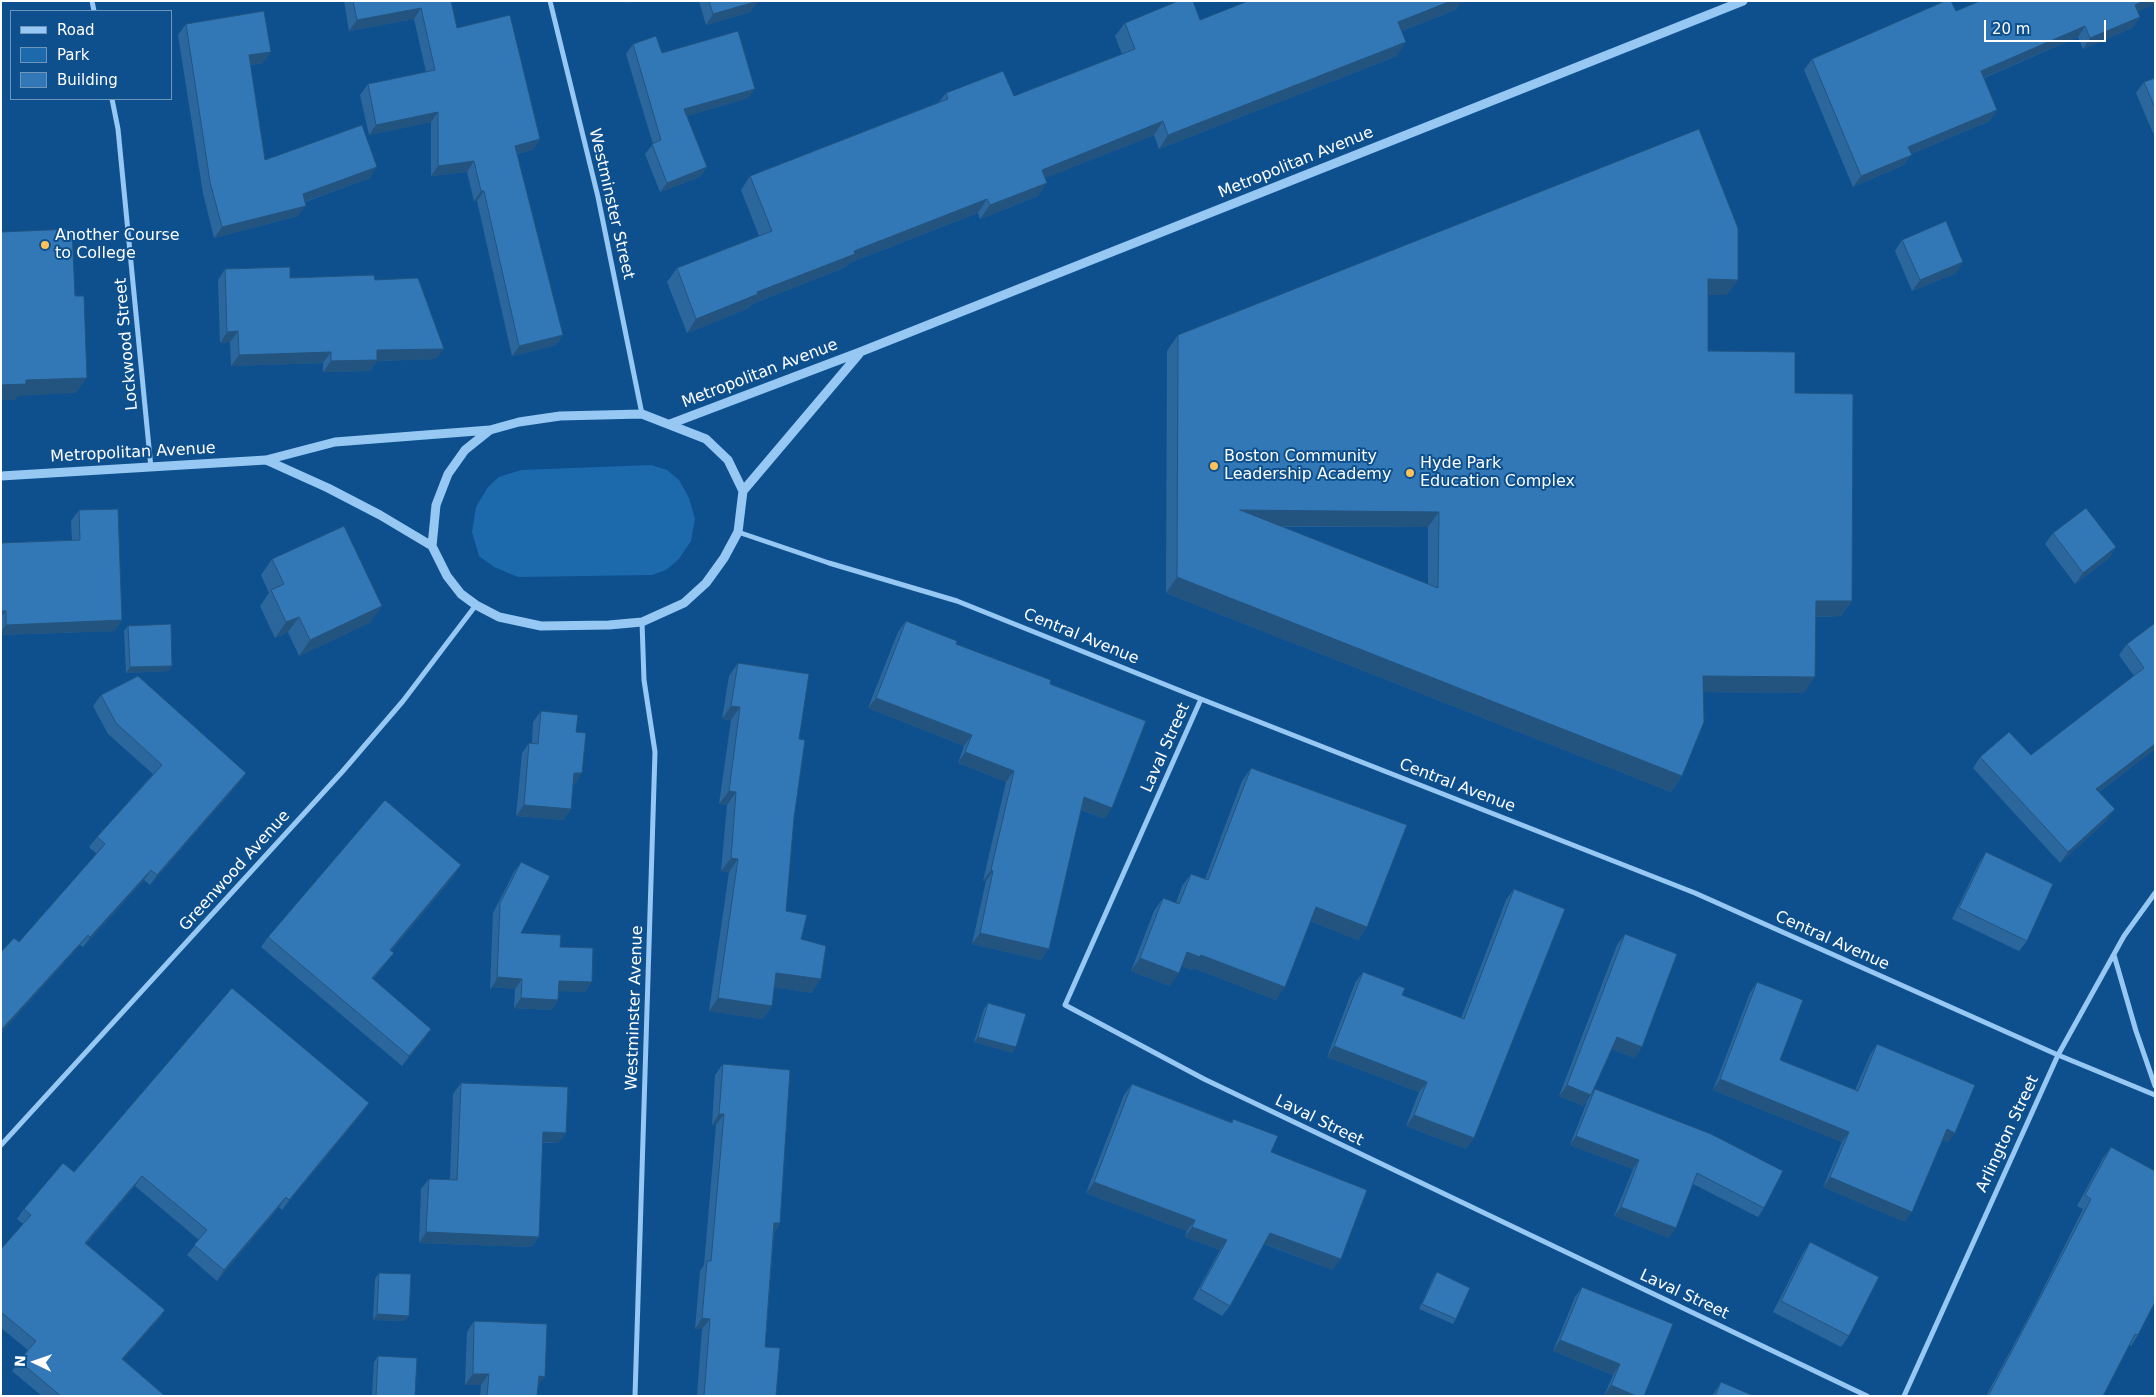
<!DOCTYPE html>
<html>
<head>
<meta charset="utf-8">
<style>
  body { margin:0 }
  #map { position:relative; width:2156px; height:1397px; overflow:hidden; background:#0e508e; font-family:"DejaVu Sans",sans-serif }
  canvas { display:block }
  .frame { position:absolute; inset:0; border:2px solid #fff; pointer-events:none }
  .legend { position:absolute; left:10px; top:10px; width:162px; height:90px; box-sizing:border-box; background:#0e508e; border:1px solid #6e96bb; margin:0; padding:6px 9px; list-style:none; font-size:15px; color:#fff }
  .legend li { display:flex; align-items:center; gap:10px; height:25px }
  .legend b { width:25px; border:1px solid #6e96bb }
  .north { position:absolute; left:10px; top:1337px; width:50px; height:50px; -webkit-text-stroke:4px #0e508e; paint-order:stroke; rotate:273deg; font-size:14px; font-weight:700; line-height:20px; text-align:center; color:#fff }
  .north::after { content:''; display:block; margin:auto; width:18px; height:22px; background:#fff; clip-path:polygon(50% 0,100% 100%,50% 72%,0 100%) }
  .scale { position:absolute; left:1984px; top:20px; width:122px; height:22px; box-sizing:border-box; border:2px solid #fff; border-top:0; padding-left:6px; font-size:15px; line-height:18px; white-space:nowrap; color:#fff; -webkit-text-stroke:4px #0e508e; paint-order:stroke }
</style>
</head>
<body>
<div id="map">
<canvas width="2156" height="1397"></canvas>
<div class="frame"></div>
<ul class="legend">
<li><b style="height:6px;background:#96c8f3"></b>Road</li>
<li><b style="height:14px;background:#1c69ac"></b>Park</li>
<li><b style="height:14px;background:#3278b6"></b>Building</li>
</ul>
<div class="north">N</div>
<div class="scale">20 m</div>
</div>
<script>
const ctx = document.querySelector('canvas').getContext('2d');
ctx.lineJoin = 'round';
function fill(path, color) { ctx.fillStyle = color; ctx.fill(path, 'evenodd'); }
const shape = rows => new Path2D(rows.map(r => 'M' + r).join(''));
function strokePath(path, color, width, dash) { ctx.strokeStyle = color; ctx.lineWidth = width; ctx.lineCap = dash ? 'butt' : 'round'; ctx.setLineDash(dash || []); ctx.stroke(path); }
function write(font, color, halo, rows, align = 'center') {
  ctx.font = font + ' "DejaVu Sans",sans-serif'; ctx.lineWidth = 4; ctx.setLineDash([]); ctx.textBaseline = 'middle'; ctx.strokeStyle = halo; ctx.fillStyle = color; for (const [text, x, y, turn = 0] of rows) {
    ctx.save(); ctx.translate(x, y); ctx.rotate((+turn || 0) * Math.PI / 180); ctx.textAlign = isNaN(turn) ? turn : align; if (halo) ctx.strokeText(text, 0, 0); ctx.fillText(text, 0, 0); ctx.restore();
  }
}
fill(shape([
  [651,465,667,470,679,480,689,498,695,519,691,541,678,560,666,570,652,575,518,577,494,567,479,556,472,532,476,507,488,487,499,477,521,470]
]), '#1c69ac');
strokePath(shape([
  [92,1,94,11],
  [550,1,598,197,642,414],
  [112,99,118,129,151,468],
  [738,532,829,563,957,601,1201,699,1695,893,2058,1055,2155,1095],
  [1201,699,1065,1005,1204,1079,1867,1396],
  [2114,955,2136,1031,2155,1086],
  [1,1145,342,772,403,701,476,605],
  [635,1396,655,752,644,680,642,622],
  [1904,1396,2058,1055,2124,936,2155,893]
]), '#96c8f3', 5);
strokePath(shape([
  [642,414,706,439,728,460,743,491,738,532,724,558,706,583,684,603,642,622,609,625,541,626,499,617,476,605,461,594,447,576,432,546,436,505,448,474,465,450,490,430,519,422,560,416,642,414],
  [670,424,860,352,1743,1],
  [266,460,328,488,380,515,432,546],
  [1,476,266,460,335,442,490,430],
  [743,491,859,354]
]), '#96c8f3', 9);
fill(shape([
  [344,1,451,1,457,28,540,139,533,150,517,154,563,335,556,345,512,356,477,201,474,201,467,172,431,176,431,122,369,135,360,95,368,84,426,72,414,19,349,31],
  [699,1,758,1,750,12,706,25],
  [2155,1,2155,4,2137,11,2140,17,2132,28,2083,49,2078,37,1984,78,1990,121,1911,154,1904,165,1853,187,1804,70,1812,59,1956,11],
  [1457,9,1402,31,1397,56,1159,149,1154,135,1045,178,1038,196,980,219,978,213,849,263,846,267,752,304,749,308,687,333,667,282,677,268,759,236,741,190,750,176,939,102,946,93,1014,96,1122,54,1115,36,1125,23],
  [186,24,263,63,250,65,265,160,370,178,305,202,298,216,214,238,203,193,178,35],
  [633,44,662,53,748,98,687,116,707,167,700,177,660,192,645,154,653,144,626,54],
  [2155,78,2155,133,2153,133,2136,93,2144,82],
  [1699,129,1727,295,1708,295,1708,351,1795,393,1852,601,1841,616,1816,617,1804,693,1703,692,1682,776,1671,792,1166,593,1167,351,1178,335],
  [1281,527,1428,527,1428,584],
  [1902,240,1956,273,1912,291,1895,251],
  [225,269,290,278,375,280,436,359,377,361,370,371,323,372,323,363,231,366,230,342,220,343,218,280],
  [79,510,115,631,1,635,1,543,72,540,71,521],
  [2053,533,2116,547,2109,558,2075,584,2045,544],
  [272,559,371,622,299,656,288,632,275,638,260,606,269,593,261,575],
  [906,621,956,644,1050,684,1105,819,1081,810,1041,960,972,944,986,881,983,881,1006,782,958,763,964,746,868,708,898,632],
  [2155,623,2155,749,2099,792,2107,820,2060,863,1973,768,1980,757,2031,755,2134,676,2119,655,2127,644],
  [128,626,172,666,169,671,126,673,124,631],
  [738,663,799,739,786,911,801,939,812,993,774,987,772,1006,763,1019,709,1011,729,872,721,871,727,805,719,804,731,720,722,719,729,676],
  [101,695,246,773,238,784,150,885,144,880,83,947,80,945,1,1033,1,952,19,942,97,854,89,847,97,837,153,774,108,734,93,706],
  [541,711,575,784,573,784,571,809,563,820,516,816,522,753,529,743,532,743,533,722],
  [1251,768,1367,927,1358,940,1310,921,1276,1000,1193,968,1192,970,1181,966,1170,986,1131,971,1154,911,1163,898,1176,903,1182,886,1191,874,1205,879,1242,781],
  [1986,852,2027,941,2019,951,1952,919,1979,863],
  [521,862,521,933,560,947,585,992,559,991,558,1000,551,1010,514,1008,515,989,492,987,490,990,493,913,514,872],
  [454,876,391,951,386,963,373,979,424,1040,402,1066,261,947,268,937],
  [1514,889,1474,1138,1466,1149,1406,1126,1419,1092,1327,1057,1355,983,1363,972,1402,995,1461,1018,1506,900],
  [1625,934,1642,1047,1634,1058,1612,1049,1591,1095,1583,1106,1559,1096,1617,945],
  [1757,982,1780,1060,1855,1090,1870,1055,1877,1044,1948,1143,1943,1140,1905,1222,1823,1187,1842,1142,1713,1090,1750,993],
  [988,1003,1013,1053,974,1042,984,1009],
  [723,1064,780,1223,774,1233,765,1347,776,1396,697,1396,702,1329,695,1329,700,1271,704,1265,716,1125,712,1125,715,1075],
  [461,1083,566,1133,558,1143,542,1143,539,1237,531,1247,419,1243,421,1189,429,1179,450,1179,453,1094],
  [1132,1084,1231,1122,1233,1119,1271,1152,1333,1270,1264,1244,1230,1306,1222,1316,1193,1299,1220,1250,1185,1237,1187,1231,1086,1193,1124,1095],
  [1595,1089,1764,1208,1758,1217,1693,1184,1669,1238,1614,1216,1633,1169,1570,1145,1588,1099],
  [369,1103,362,1113,282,1210,279,1207,217,1281,187,1255,199,1240,135,1186,86,1244,165,1310,158,1320,123,1359,165,1396,42,1396,12,1371,19,1361,28,1350,1,1328,1,1249,23,1224,17,1219,24,1209,74,1172],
  [2111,1147,2138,1335,2131,1346,2129,1345,2103,1396,1986,1396,2035,1305,2083,1209,2077,1206,2103,1158],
  [1810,1242,1849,1336,1841,1347,1773,1312,1803,1253],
  [1437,1272,1456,1319,1453,1324,1419,1309,1433,1278],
  [379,1273,405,1321,373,1320,375,1279],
  [1582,1287,1644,1396,1604,1396,1613,1375,1553,1351,1575,1297],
  [474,1321,537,1396,480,1396,481,1385,465,1385,467,1332],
  [378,1356,415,1396,372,1396,374,1362],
  [1721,1382,1754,1396,1712,1396]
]), '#2b679d');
fill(shape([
  [628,1,635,1,626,4],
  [758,1,750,12,706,25,713,14],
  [1451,1,1462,1,1457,9,1389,36,1398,22],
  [2143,1,2155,1,2155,4,2127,16,2135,5],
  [421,8,414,19,349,31,357,20],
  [2140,17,2132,28,2083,49,2090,38],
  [2085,26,2078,37,1973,82,1981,71],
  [1406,42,1397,56,1159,149,1168,135],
  [271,52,263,63,241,66,249,55],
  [755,89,748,98,677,119,684,109],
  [1997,110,1990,121,1901,158,1908,147],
  [438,112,431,122,369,135,376,125],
  [1163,121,1154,135,1033,183,1042,170],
  [540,139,533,150,507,156,515,146],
  [1912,155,1904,165,1853,187,1861,176],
  [474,161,467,172,431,176,438,166],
  [377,167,370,178,295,205,303,194],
  [707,167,700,177,660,192,667,183],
  [1047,183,1038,196,980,219,990,205],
  [481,191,484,191,477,201,474,201],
  [987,199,978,213,849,263,846,267,752,304,749,308,687,333,696,319,757,292,854,251],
  [306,206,298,216,214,238,222,227],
  [1963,262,1956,273,1912,291,1920,280],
  [1708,279,1738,280,1727,295,1697,295],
  [238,331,230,342,220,343,227,332],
  [563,335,556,345,512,356,519,346],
  [444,349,436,359,377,361,370,371,323,372,331,361,377,350],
  [331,352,323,363,231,366,239,355],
  [87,378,76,393,18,396,15,400,1,400,1,385,26,380],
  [1240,510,1439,512,1428,527,1229,526],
  [2116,547,2109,558,2075,584,2083,573],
  [1177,577,1682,776,1671,792,1166,593],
  [1816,601,1852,601,1841,616,1805,617],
  [382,606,371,622,299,656,310,640],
  [1,611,6,611,1,617],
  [299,617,288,632,275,638,286,622],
  [122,620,115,631,1,635,1,631,6,625],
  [172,666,169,671,126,673,130,667],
  [1703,676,1815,677,1804,693,1692,692],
  [876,698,972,735,964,746,868,708],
  [731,706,740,707,731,720,722,719],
  [2155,744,2155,749,2088,800,2096,789],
  [965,752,1014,771,1006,782,958,763],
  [246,773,238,784,150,885,157,875],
  [574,773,582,773,575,784,566,784],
  [729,791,736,792,727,805,719,804],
  [1084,797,1112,808,1105,819,1077,808],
  [524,805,571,809,563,820,516,816],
  [2115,809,2107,820,2060,863,2068,852],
  [731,858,738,859,729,872,721,871],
  [461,865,454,876,383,960,390,950],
  [151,870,144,880,83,947,90,937],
  [991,870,993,871,986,881,983,881],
  [1316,907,1367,927,1358,940,1307,920],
  [980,933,1049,949,1041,960,972,944],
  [88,935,80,945,1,1033,1,1030],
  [1187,952,1201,955,1285,987,1276,1000,1193,968,1192,970,1178,965],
  [394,953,386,963,365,988,372,978],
  [1140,958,1179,973,1170,986,1131,971],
  [776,973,821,979,812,993,767,986],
  [498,977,522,979,515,989,492,987],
  [559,981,592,982,585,992,552,991],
  [521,998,558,1000,551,1010,514,1008],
  [718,998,772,1006,763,1019,709,1011],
  [431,1029,424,1040,402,1066,409,1056],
  [978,1037,1016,1047,1013,1053,974,1042],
  [1617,1037,1642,1047,1634,1058,1610,1048],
  [1334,1046,1427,1082,1419,1092,1327,1057],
  [1720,1079,1849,1132,1842,1142,1713,1090],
  [1567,1085,1591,1095,1583,1106,1559,1096],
  [369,1103,362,1113,282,1210,289,1200],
  [719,1114,724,1114,716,1125,712,1125],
  [1414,1115,1474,1138,1466,1149,1406,1126],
  [1947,1129,1955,1133,1948,1143,1940,1139],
  [543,1132,566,1133,558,1143,535,1142],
  [1576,1136,1639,1160,1633,1169,1570,1145],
  [142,1176,135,1186,78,1253,85,1243],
  [1830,1177,1912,1212,1905,1222,1823,1187],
  [1094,1182,1195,1220,1187,1231,1086,1193],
  [286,1197,279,1207,217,1281,224,1270],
  [1621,1207,1676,1228,1669,1238,1614,1216],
  [774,1223,780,1223,773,1234],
  [1192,1227,1227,1240,1220,1250,1185,1237],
  [426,1232,539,1237,531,1247,419,1243],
  [1270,1233,1341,1259,1333,1270,1263,1243],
  [165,1310,158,1320,115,1369,122,1359],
  [377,1314,409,1316,405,1321,373,1320],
  [702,1318,710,1319,702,1329,695,1329],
  [1560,1340,1620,1364,1613,1375,1553,1351],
  [473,1374,489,1374,481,1385,465,1385],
  [539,1376,545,1377,537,1387],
  [1611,1385,1636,1396,1604,1396]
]), '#23547f');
const building = shape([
  [353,1,451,1,457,28,510,15,540,139,515,146,563,335,519,346,484,191,481,191,474,161,438,166,438,112,376,125,368,84,435,70,421,8,357,20,353,1],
  [709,1,758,1,713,14,709,1],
  [1178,1,1193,1,1200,20,1248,1,1451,1,1398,22,1406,42,1168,135,1163,121,1042,170,1047,183,990,205,987,199,854,251,855,254,757,292,758,294,696,319,677,268,772,231,750,176,948,99,946,93,1003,71,1014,96,1135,49,1125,23,1178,1],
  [1945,1,1951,1,1956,11,1980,1,2143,1,2135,5,2140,17,2090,38,2085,26,1981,71,1997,110,1908,147,1912,155,1861,176,1812,59,1945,1],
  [264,11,271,52,249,55,265,160,362,125,377,167,303,194,306,206,222,227,210,182,186,24,264,11],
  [738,31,755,89,684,109,707,167,667,183,652,144,661,140,633,44,656,36,662,53,738,31],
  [2155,78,2155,108,2144,82,2155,78],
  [1699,129,1738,228,1738,280,1708,279,1708,351,1795,352,1795,393,1853,394,1852,601,1816,601,1815,677,1703,676,1704,722,1682,776,1177,577,1178,335,1699,129],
  [1240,510,1439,512,1438,588,1240,510],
  [1946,221,1963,262,1920,280,1902,240,1946,221],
  [72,229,75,296,84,296,87,378,26,380,26,384,1,385,1,232,72,229],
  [290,267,290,278,374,275,375,280,418,278,444,349,377,350,377,360,331,361,331,352,239,355,238,331,227,332,225,269,290,267],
  [2086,508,2116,547,2083,573,2053,533,2086,508],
  [118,509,122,620,6,625,6,611,1,611,1,543,80,540,79,510,118,509],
  [344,526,382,606,310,640,299,617,286,622,271,590,284,584,272,559,344,526],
  [906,621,957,641,956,644,1051,680,1050,684,1146,721,1112,808,1084,797,1049,949,980,933,993,871,991,870,1014,771,965,752,972,735,876,698,906,621],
  [2155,623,2155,744,2096,789,2115,809,2068,852,1980,757,2009,732,2031,755,2144,668,2127,644,2155,623],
  [171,624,172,666,130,667,128,626,171,624],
  [738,663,809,674,799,739,805,740,794,818,786,911,807,915,801,939,826,946,821,979,776,973,772,1006,718,998,738,859,731,858,736,792,729,791,740,707,731,706,738,663],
  [138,676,246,773,157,875,151,870,90,937,88,935,1,1030,1,952,14,938,19,942,105,844,97,837,162,765,116,723,101,695,138,676],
  [541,711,578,715,576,732,586,733,582,773,574,773,571,809,524,805,529,743,538,744,541,711],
  [1251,768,1407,825,1367,927,1316,907,1285,987,1201,955,1200,957,1187,952,1179,973,1140,958,1163,898,1179,904,1191,874,1208,880,1251,768],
  [385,800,461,865,390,950,394,953,372,978,431,1029,409,1056,268,937,385,800],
  [1986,852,2053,884,2027,941,1959,908,1986,852],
  [521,862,550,876,521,933,561,935,560,947,593,948,592,982,559,981,558,1000,521,998,522,979,498,977,497,980,500,903,521,862],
  [1514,889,1565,909,1474,1138,1414,1115,1427,1082,1334,1046,1363,972,1405,988,1402,995,1464,1019,1514,889],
  [1625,934,1677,954,1642,1047,1617,1037,1591,1095,1567,1085,1625,934],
  [1757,982,1803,1000,1780,1060,1858,1091,1877,1044,1975,1085,1955,1133,1947,1129,1912,1212,1830,1177,1849,1132,1720,1079,1757,982],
  [232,988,369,1103,289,1200,286,1197,224,1270,194,1245,207,1230,142,1176,85,1243,165,1310,122,1359,165,1396,61,1396,19,1361,36,1341,1,1312,1,1249,31,1215,24,1209,63,1163,74,1172,232,988],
  [988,1003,1026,1014,1016,1047,978,1037,988,1003],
  [723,1064,790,1070,780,1223,774,1223,765,1347,780,1348,776,1396,704,1396,710,1319,702,1318,707,1261,711,1261,724,1114,719,1114,723,1064],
  [461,1083,568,1087,566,1133,543,1132,539,1237,426,1232,429,1179,457,1180,461,1083],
  [1132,1084,1232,1123,1233,1119,1278,1136,1271,1152,1367,1190,1341,1259,1270,1233,1230,1306,1200,1289,1227,1240,1192,1227,1195,1220,1094,1182,1132,1084],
  [1595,1089,1711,1134,1783,1171,1764,1208,1697,1173,1676,1228,1621,1207,1639,1160,1576,1136,1595,1089],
  [2111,1147,2155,1171,2155,1302,2138,1335,2135,1334,2103,1396,1988,1396,2042,1294,2091,1199,2085,1195,2111,1147],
  [1810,1242,1879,1277,1849,1336,1781,1301,1810,1242],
  [1437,1272,1470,1288,1456,1319,1422,1304,1437,1272],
  [379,1273,411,1274,409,1316,377,1314,379,1273],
  [1582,1287,1673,1324,1644,1396,1636,1396,1611,1385,1620,1364,1560,1340,1582,1287],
  [474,1321,547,1324,545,1377,539,1376,537,1396,487,1396,489,1374,473,1374,474,1321],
  [378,1356,417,1358,415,1396,376,1396,378,1356],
  [1721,1382,1754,1396,1715,1396,1721,1382]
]);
fill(building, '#3278b6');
strokePath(building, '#23547f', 1);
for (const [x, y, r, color] of [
  [45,245,5,"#ffc158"],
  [1214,466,5,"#ffc158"],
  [1410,473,5,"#ffc158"]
]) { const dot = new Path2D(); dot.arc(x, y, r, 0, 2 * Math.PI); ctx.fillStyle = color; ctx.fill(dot); strokePath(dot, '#0e508e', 2); }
write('16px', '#fff', '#0e508e', [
  ["Metropolitan Avenue",1296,163,-22],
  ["Westminster Street",611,204,77],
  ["Lockwood Street",127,344,-95],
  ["Metropolitan Avenue",760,374,-21],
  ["Metropolitan Avenue",133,453,-3],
  ["Central Avenue",1081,637,22],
  ["Laval Street",1166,748,-66],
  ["Central Avenue",1457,786,21],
  ["Greenwood Avenue",235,871,-48],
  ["Central Avenue",1832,941,24],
  ["Westminster Avenue",635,1008,-88],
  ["Laval Street",1319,1121,26],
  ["Arlington Street",2008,1134,-65],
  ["Laval Street",1684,1295,25]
]);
write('16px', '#fff', '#0e508e', [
  ["Another Course",55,236],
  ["to College",55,254],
  ["Boston Community",1224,457],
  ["Leadership Academy",1224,475],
  ["Hyde Park",1420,464],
  ["Education Complex",1420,482]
], 'left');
</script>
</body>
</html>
